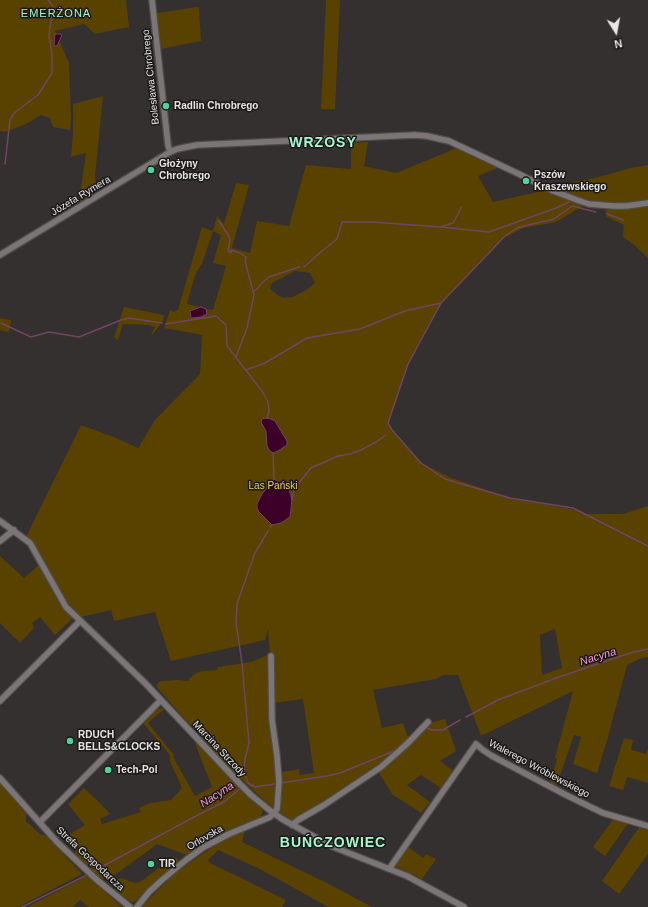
<!DOCTYPE html>
<html>
<head>
<meta charset="utf-8">
<style>
  body { margin:0 }
  #map { position:relative; width:648px; height:907px; overflow:hidden; background:#34302f; font-family:Arial,sans-serif }
  canvas { display:block }
  .north { position:absolute; left:596px; top:12px; width:40px; height:40px; -webkit-text-stroke:3px #1a1918; paint-order:stroke; rotate:169deg; font-size:11px; font-weight:700; line-height:16px; text-align:center; color:#e8e5e5 }
  .north::after { content:''; display:block; margin:auto; width:14px; height:18px; background:#e8e5e5; clip-path:polygon(50% 0,100% 100%,50% 72%,0 100%) }
</style>
</head>
<body>
<div id="map">
<canvas width="648" height="907"></canvas>
<div class="north">N</div>
</div>
<script>
const ctx = document.querySelector('canvas').getContext('2d');
ctx.lineJoin = 'round';
function fill(path, color) { ctx.fillStyle = color; ctx.fill(path, 'evenodd'); }
const shape = rows => new Path2D(rows.map(r => 'M' + r).join(''));
function strokePath(path, color, width, dash) { ctx.strokeStyle = color; ctx.lineWidth = width; ctx.lineCap = dash ? 'butt' : 'round'; ctx.setLineDash(dash || []); ctx.stroke(path); }
function write(font, color, halo, rows, align = 'center') {
  ctx.font = font + ' Arial,sans-serif'; ctx.lineWidth = 3; ctx.setLineDash([]); ctx.textBaseline = 'middle'; ctx.strokeStyle = halo; ctx.fillStyle = color; for (const [text, x, y, turn = 0] of rows) {
    ctx.save(); ctx.translate(x, y); ctx.rotate((+turn || 0) * Math.PI / 180); ctx.textAlign = isNaN(turn) ? turn : align; if (halo) ctx.strokeText(text, 0, 0); ctx.fillText(text, 0, 0); ctx.restore();
  }
}
fill(shape([
  [0,0,126,0,129,27,95,34,84,24,55,31,69,63,71,118,70,130,53,127,50,118,41,115,26,124,5,132,0,131],
  [326,0,340,0,335,109,321,109],
  [197,7,199,7,201,41,161,49,159,48,156,14,158,13],
  [103,96,95,176,97,192,79,202,86,153,71,157,73,134,73,104],
  [368,142,364,166,396,173,457,148,500,167,478,176,493,202,542,191,544,190,583,206,556,222,523,228,512,234,507,237,505,235,441,303,408,364,388,423,392,431,421,463,449,477,510,498,576,510,587,514,623,514,648,506,648,657,639,659,627,665,608,737,597,773,573,764,581,737,574,735,556,787,550,784,557,759,555,758,573,691,481,736,458,675,443,675,436,679,373,690,382,728,403,723,410,744,430,723,445,719,456,751,440,761,455,772,441,788,421,775,407,785,430,802,421,813,392,794,378,771,294,821,282,815,267,803,238,776,205,744,207,742,182,716,156,686,159,682,163,681,177,680,188,681,190,678,196,673,203,671,217,670,218,667,251,662,270,654,268,629,265,640,171,661,155,612,114,621,111,610,81,617,69,604,27,535,81,425,114,437,138,448,155,420,200,374,202,335,164,328,170,310,174,312,178,310,202,227,213,231,217,216,224,224,236,183,249,185,232,248,250,253,257,221,289,226,306,165,351,169,351,143],
  [213,231,221,235,213,263,226,266,213,310,206,309,207,314,195,308,201,307,187,304,194,279,197,271,202,264],
  [295,271,310,273,315,283,306,290,293,297,283,298,279,296,270,289,272,283],
  [555,629,562,668,542,675,540,635],
  [303,699,314,773,299,775,300,769,276,773,273,703],
  [648,165,648,199,627,203,601,202,579,198,559,190,566,183,591,179,631,168],
  [648,207,648,258,633,244,623,237,624,225,607,217,605,211,607,210,618,210],
  [124,307,164,315,163,321,153,334,151,334,155,327,148,325,123,324,118,340,114,337],
  [0,318,11,320,9,332,0,330],
  [0,556,24,578,40,564,58,601,64,610,71,616,72,619,55,635,40,617,32,623,34,628,20,643,0,623],
  [161,708,164,709,148,723,174,755,173,757,195,796,212,787,196,746,196,737,248,796,263,810,261,817,239,826,203,842,187,855,157,844,152,848,116,874,102,879,75,854,76,851,64,838,85,825,68,804,84,788,106,809,110,814,100,819,102,824,141,812,139,808,150,803,171,800,182,788,170,761,170,755,143,723,157,709],
  [624,738,633,740,631,750,646,754,648,749,648,783,627,777,623,790,609,786],
  [0,783,26,813,26,821,40,834,46,836,82,874,18,907,0,907],
  [614,818,629,822,605,856,593,847],
  [640,826,648,828,648,854,619,894,602,881],
  [245,830,242,842,329,884,372,907,328,907,260,869,218,850,208,860,210,863,286,900,282,907,142,907,155,893,179,870,217,844],
  [407,846,423,858,426,854,436,859,422,879,395,866,395,864],
  [174,857,177,858,178,862,156,880,135,902,130,902,115,889,114,886,115,881,120,878,135,883,140,882],
  [87,876,122,907,89,907,80,900,73,907,27,907]
]), '#594100');
const water = shape([
  [55,34,60,34,62,35,57,46,54,46,55,34],
  [201,307,206,309,207,314,201,317,191,318,190,311,201,307],
  [266,418,271,419,275,421,287,441,287,445,278,451,273,453,269,450,267,445,266,431,261,422,262,419,266,418],
  [274,479,289,489,292,500,290,517,281,523,272,525,259,512,257,508,257,504,262,494,274,479]
]);
fill(water, '#3c0029');
strokePath(water, '#704561', 1);
strokePath(shape([
  [5,164,10,120,14,113,38,95,52,73,52,55,49,35,51,21,53,6,48,0],
  [596,212,572,206,554,219,528,225,517,228,505,236,441,303,408,364,388,423,392,430,421,463,445,479,510,498,573,508,648,546],
  [607,214,623,220],
  [219,221,228,235,230,239,228,251,230,252,231,253,231,250,240,253,246,257,245,261,254,295,247,328,236,357],
  [441,227,489,232,556,208,569,202],
  [304,267,322,251,337,239,342,222,372,222,440,227,453,223,457,216,461,207],
  [253,292,257,289,264,281,269,277,299,267,300,267],
  [1,323,31,337,49,332,79,337,121,320,129,318,162,323],
  [166,324,216,316,226,325,227,346,262,391,268,402,269,411,267,418],
  [246,370,265,363,307,338,360,329,405,311,441,303],
  [273,453,274,479],
  [292,500,294,489,311,468,338,456,350,454,361,450,376,442,386,435],
  [270,527,272,525],
  [553,679,630,653,648,649],
  [466,717,498,700,551,680],
  [427,728,432,730,443,730,460,720],
  [248,783,244,772,245,759,249,743,242,663,236,622,237,604,254,555,268,531],
  [248,783,255,787,327,776,340,773,394,751,417,730],
  [94,871,194,817,224,802,241,788],
  [22,907,87,875]
]), '#704561', 1.5);
const minor = shape([
  [152,0,168,145,170,152],
  [0,255,170,152,177,149,197,145,415,135,427,136,449,141,519,174,551,190,577,200,589,204,614,206,626,206,648,203],
  [0,521,30,543,66,607,145,683,240,784,251,795,268,809,282,819,331,846,407,876,464,907],
  [0,541,14,530],
  [0,701,80,621],
  [0,778,57,842,97,880,130,907],
  [40,822,161,700],
  [292,825,298,820,324,805,381,767,408,743,428,722],
  [389,869,476,744,483,750,492,756,568,796,603,813,648,826],
  [137,907,149,892,162,880,186,860,204,847,229,834,270,817,277,809,279,782,277,756,272,720,271,656]
]);
strokePath(minor, '#514d4d', 8);
strokePath(minor, '#7b7675', 5.5);
for (const [x, y, r, color] of [
  [166,106,4,"#4ed39a"],
  [151,170,4,"#4ed39a"],
  [526,181,4,"#4ed39a"],
  [70,741,4,"#4ed39a"],
  [108,770,4,"#4ed39a"],
  [151,864,4,"#4ed39a"]
]) { const dot = new Path2D(); dot.arc(x, y, r, 0, 2 * Math.PI); ctx.fillStyle = color; ctx.fill(dot); strokePath(dot, '#1a1918', 1.5); }
write('10px', '#e8e5e5', '#1a1918', [
  ["Bolesława Chrobrego",151,77,-96],
  ["Józefa Rymera",81,196,-31],
  ["Marcina Strzody",219,749,47],
  ["Walerego Wróblewskiego",539,769,28],
  ["Orlovska",205,838,-30],
  ["Strefa Gospodarcza",90,859,43]
]);
write('bold 10px', '#e8e5e5', '#1a1918', [
  ["Radlin Chrobrego",174,106],
  ["Głożyny",159,164],
  ["Chrobrego",159,176],
  ["Pszów",534,175],
  ["Kraszewskiego",534,187],
  ["RDUCH",78,735],
  ["BELLS&CLOCKS",78,747],
  ["Tech-Pol",116,770],
  ["TIR",159,864]
], 'left');
write('10px', '#f6c962', '#1a1918', [
  ["Las Pański",273,486]
]);
ctx.letterSpacing = '1px';
write('11px', '#a6f9cf', '#1a1918', [
  ["EMERŻONA",56,14]
]);
ctx.letterSpacing = '0px';
write('italic 11px', '#fa9bd3', '#1a1918', [
  ["Nacyna",598,657,-17],
  ["Nacyna",217,795,-33]
]);
ctx.letterSpacing = '1px';
write('bold 14px', '#a6f9cf', '#1a1918', [
  ["WRZOSY",323,143],
  ["BUŃCZOWIEC",333,843]
]);
ctx.letterSpacing = '0px';
</script>
</body>
</html>
